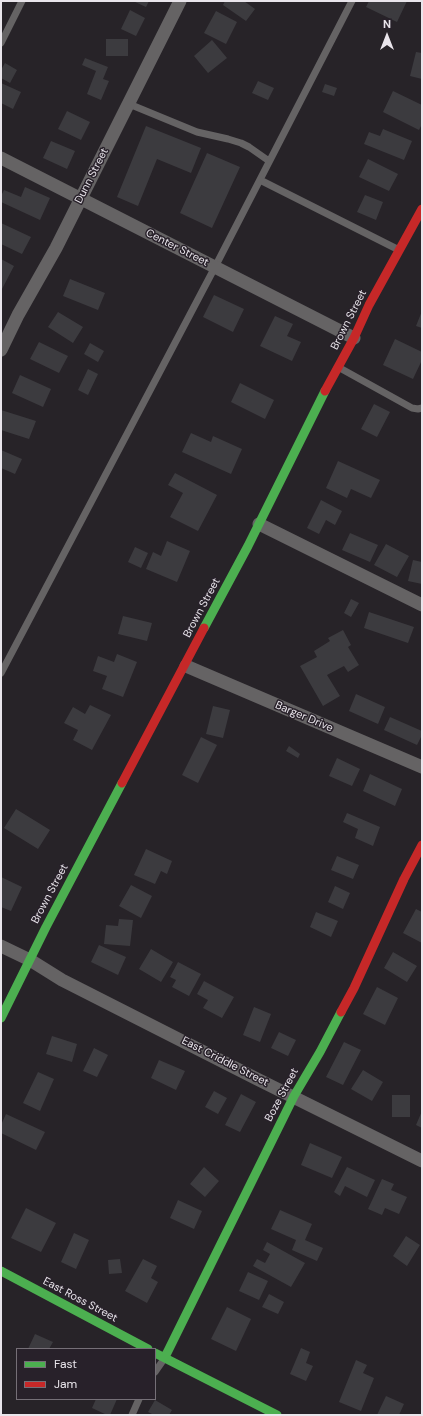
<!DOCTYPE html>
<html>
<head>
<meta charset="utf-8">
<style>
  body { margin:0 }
  #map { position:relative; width:423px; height:1416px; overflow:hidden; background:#272328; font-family:"DM Sans",sans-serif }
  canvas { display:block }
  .frame { position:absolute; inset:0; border:2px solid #e9e5eb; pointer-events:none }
  .legend { position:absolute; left:16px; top:1348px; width:140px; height:52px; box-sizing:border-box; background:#28212a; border:1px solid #756f77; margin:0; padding:5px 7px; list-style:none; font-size:12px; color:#e9e5eb }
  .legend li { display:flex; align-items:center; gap:8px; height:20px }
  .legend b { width:20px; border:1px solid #756f77 }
  .north { position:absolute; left:367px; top:16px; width:40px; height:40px; -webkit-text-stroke:3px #28212a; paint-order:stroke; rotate:0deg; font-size:11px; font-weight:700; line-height:16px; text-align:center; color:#e9e5eb }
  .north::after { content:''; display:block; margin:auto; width:14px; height:18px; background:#e9e5eb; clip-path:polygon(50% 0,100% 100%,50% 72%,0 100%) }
</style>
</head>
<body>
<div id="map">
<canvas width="423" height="1416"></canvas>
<div class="frame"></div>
<ul class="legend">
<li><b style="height:5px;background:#4caf50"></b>Fast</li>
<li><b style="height:5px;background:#c62828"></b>Jam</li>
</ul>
<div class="north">N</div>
</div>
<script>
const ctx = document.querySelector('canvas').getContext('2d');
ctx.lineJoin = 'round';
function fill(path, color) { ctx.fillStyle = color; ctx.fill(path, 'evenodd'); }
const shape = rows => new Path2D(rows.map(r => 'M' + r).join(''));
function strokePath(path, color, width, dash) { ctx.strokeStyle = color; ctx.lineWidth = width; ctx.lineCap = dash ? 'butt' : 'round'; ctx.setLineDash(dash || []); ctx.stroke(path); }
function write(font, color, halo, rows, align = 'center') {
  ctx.font = font + ' "DM Sans",sans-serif'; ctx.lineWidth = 3; ctx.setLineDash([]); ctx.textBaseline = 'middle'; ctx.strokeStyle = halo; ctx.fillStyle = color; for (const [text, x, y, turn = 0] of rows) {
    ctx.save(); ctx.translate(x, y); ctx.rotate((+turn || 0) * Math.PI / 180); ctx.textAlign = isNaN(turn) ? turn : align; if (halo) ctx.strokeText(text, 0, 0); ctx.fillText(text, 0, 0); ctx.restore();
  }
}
fill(shape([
  [133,1,149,1,146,7],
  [225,1,244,1,255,9,246,21,223,5],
  [369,1,407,1,397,22,366,7],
  [130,10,145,18,136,36,121,29],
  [216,11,237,22,226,44,204,33],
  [106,39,128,39,128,56,106,56],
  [212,40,227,58,208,73,194,56],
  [416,52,422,53,422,79,410,76],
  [85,58,108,67,103,79,109,81,101,100,87,94,96,71,82,65],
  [5,63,17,70,10,83,1,78,1,70],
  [258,81,274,88,268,100,252,93],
  [1,83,21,92,13,109,1,103],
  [325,84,337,88,334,96,322,92],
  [393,91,422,105,422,124,419,130,383,112],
  [67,111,90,122,81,140,58,129],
  [146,126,201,148,191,173,157,159,138,206,117,197],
  [383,129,412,141,404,160,364,144,369,132,380,136],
  [51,141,75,151,67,169,43,158],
  [207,153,240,167,212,228,180,213],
  [368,159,398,174,389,191,359,177],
  [25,187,50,198,40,220,1,202,1,196,4,190,21,197],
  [365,195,383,202,376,220,357,212],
  [1,223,31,237,22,254,1,244],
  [1,259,14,266,2,289,1,288],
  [70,279,105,293,98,310,63,296],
  [214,295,244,309,233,332,203,317],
  [422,311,422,328,416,326],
  [58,312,83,327,73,343,48,327],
  [275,316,293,324,287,336,301,342,292,361,260,346],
  [395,339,422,352,422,360,413,379,383,365],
  [39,342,68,356,59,373,30,359],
  [90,343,104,351,98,362,84,354],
  [88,369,98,374,88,395,78,390],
  [20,375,51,389,43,407,12,393],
  [240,383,274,400,265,419,231,402],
  [374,404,390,412,377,437,361,429],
  [1,410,36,421,29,439,1,430],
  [191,433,211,442,213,436,242,449,231,474,182,452],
  [1,450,22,459,15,474,1,468],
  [338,461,380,480,371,498,351,489,347,498,326,488],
  [175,473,217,495,198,531,170,517,183,493,168,485],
  [321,500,342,511,335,525,326,520,319,534,307,528],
  [350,533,378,545,370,562,342,550],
  [167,541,190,551,177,582,146,569,153,552,161,556],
  [386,544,409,556,397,577,374,565],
  [135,547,148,553,141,568,128,562],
  [413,560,422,562,422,584,408,581],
  [351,599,359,603,351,617,344,613],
  [369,612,414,627,408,643,364,628],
  [123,616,152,623,147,641,118,634],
  [343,630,351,645,348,647,359,665,348,672,344,666,327,675,340,696,323,706,300,666,317,657,314,651,330,641,328,638],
  [117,654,137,662,123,697,102,689,107,676,93,671,98,656,114,662],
  [356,694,385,707,378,724,349,711],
  [90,705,111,715,92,750,73,740,78,730,64,723,73,707,85,714],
  [213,706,230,710,223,738,206,734],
  [390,717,422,731,422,735,417,745,384,730],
  [201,737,217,745,198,783,182,775],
  [289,746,300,754,298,758,286,751],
  [337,758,360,769,352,786,329,776],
  [370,774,402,789,395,806,363,791],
  [16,809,50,830,38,849,4,828],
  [347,813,380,827,373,846,355,838,358,829,343,822],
  [146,849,172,861,167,874,161,871,155,884,134,875],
  [337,856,359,865,353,879,331,870],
  [1,877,22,887,11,911,1,907],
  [131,885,152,896,141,918,119,906],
  [335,886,350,893,343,909,328,902],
  [416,909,422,912,422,943,403,933],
  [316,912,338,921,331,937,310,927],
  [119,919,133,920,130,946,104,944,106,925,118,926],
  [99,945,126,957,118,975,91,962],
  [151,949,173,962,161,982,139,969],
  [393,952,417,966,407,982,384,968],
  [178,962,201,974,189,996,172,987,176,980,170,977],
  [204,981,234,997,222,1018,203,1008,208,1000,197,994],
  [377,987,398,998,385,1025,363,1014],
  [254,1007,271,1014,260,1042,243,1035],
  [279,1032,296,1040,288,1056,271,1048],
  [52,1036,77,1044,72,1062,46,1054],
  [344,1042,361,1050,343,1085,326,1077],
  [94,1048,108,1055,97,1077,83,1071],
  [159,1060,185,1071,176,1090,151,1078],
  [363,1070,383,1082,372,1101,351,1089],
  [38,1072,54,1079,40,1111,23,1103],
  [214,1091,227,1098,218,1114,205,1107],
  [241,1094,256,1102,240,1132,225,1125],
  [392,1095,410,1095,410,1117,392,1117],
  [422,1111,422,1128,416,1125],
  [6,1114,45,1132,36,1150,1,1133,1,1125],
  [310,1143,342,1157,332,1178,301,1165],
  [204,1167,219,1181,205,1197,190,1184],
  [347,1167,375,1180,367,1197,345,1186,340,1196,334,1192],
  [382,1179,394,1184,391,1190,407,1197,399,1214,385,1208,382,1215,368,1209],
  [178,1200,202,1211,194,1229,170,1218],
  [26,1208,56,1223,41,1252,11,1238],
  [280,1210,312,1224,305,1240,323,1248,317,1261,292,1250,296,1240,271,1229],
  [74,1233,89,1240,76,1269,61,1262],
  [406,1236,420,1245,407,1266,393,1256],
  [267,1242,305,1263,291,1287,253,1266,257,1259,265,1263,270,1254,263,1250],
  [120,1259,122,1273,109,1274,108,1260],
  [143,1259,157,1266,151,1278,158,1282,147,1303,125,1291],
  [248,1272,268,1281,259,1300,239,1291],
  [269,1294,284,1302,278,1314,262,1307],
  [227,1307,251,1319,236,1351,211,1339],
  [35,1334,53,1342,49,1349,28,1349],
  [301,1348,310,1352,306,1363,313,1366,306,1381,290,1374],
  [356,1360,367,1365,363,1373,374,1378,361,1411,339,1402],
  [386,1396,404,1404,399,1415,377,1415],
  [96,1399,117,1399,110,1415,107,1415,92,1408],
  [155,1400,172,1410,169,1415,154,1415,148,1412]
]), '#3c3b3f');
strokePath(shape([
  [1,43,22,1],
  [129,104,197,132,228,139,241,143,249,147,269,161],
  [260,180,399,250],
  [338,367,412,408,418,409,422,408],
  [1,673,215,267,352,1],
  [155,1372,164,1359],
  [132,1415,139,1399]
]), '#656364', 7);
strokePath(shape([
  [1,158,354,338],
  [1,350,18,315,56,248,180,1],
  [259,524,422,605],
  [186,666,422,767],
  [1,946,30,960,62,980,257,1079,422,1161]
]), '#656364', 13);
strokePath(shape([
  [204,628,248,546,325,391],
  [1,1018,46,927,122,783],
  [1,1271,148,1349],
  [155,1353,277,1415],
  [165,1357,294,1096,320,1052,341,1012]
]), '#4caf50', 9);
strokePath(shape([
  [325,391,354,338,369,305,422,209],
  [122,783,204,628],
  [341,1012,354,988,404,879,422,845]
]), '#c62828', 9);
write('11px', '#e9e5eb', '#28212a', [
  ["Dunn Street",92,176,-63],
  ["Center Street",177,248,27],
  ["Brown Street",349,320,-63],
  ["Brown Street",202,608,-62],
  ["Barger Drive",304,717,23],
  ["Brown Street",50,894,-62],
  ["East Criddle Street",225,1062,27],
  ["Boze Street",282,1095,-62],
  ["East Ross Street",80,1300,28]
]);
</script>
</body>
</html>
